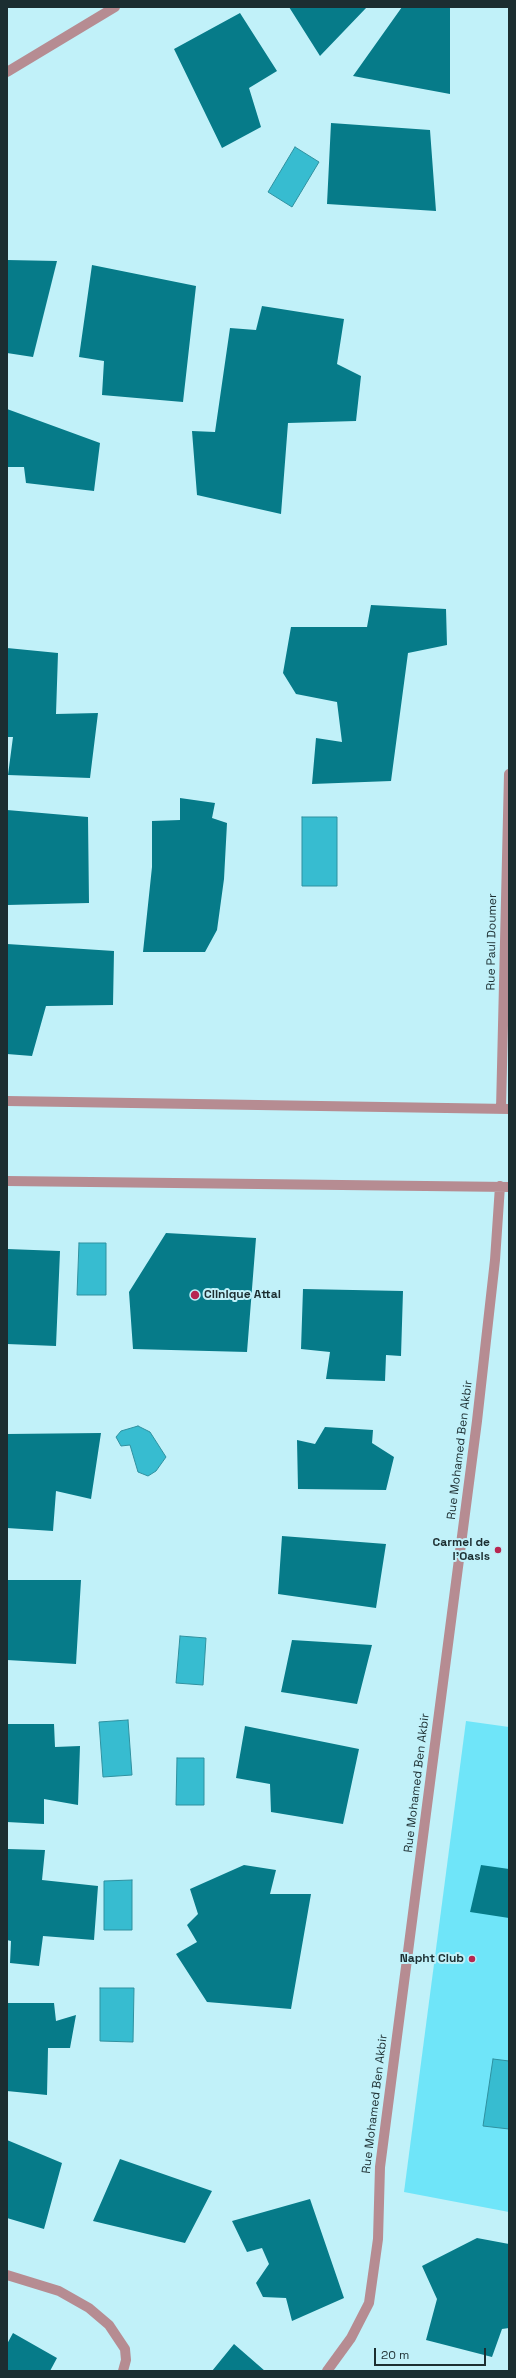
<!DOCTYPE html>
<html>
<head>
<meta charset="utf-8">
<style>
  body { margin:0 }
  #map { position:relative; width:516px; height:2378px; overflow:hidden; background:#c1f1f9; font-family:"Space Grotesk",sans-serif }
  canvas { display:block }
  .frame { position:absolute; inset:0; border:8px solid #1c2e31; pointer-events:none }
  .scale { position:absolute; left:374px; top:2348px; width:112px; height:18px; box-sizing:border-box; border:2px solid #1c2e31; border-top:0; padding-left:5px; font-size:12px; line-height:14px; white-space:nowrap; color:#1c2e31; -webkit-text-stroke:3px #c1f1f9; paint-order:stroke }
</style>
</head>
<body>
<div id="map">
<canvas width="516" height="2378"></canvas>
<div class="frame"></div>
<div class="scale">20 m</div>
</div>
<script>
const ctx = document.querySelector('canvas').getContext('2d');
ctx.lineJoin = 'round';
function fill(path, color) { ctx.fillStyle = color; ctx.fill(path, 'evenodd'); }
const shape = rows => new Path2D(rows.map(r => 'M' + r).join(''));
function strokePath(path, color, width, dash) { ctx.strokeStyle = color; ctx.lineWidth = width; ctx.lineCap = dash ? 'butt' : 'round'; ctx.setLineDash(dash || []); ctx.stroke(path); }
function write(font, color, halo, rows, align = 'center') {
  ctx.font = font + ' "Space Grotesk",sans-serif'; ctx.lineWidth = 4; ctx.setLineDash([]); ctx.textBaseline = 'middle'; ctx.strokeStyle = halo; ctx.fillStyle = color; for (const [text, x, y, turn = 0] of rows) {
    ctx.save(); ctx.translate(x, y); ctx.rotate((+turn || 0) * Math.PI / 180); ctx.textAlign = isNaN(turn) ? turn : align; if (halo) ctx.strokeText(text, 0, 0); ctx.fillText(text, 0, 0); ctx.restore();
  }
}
fill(shape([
  [466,1721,509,1727,509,2212,404,2192]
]), '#6fe5f9');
const water = shape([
  [295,147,319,162,292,207,268,192,295,147],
  [302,817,337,817,337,886,302,886,302,817],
  [79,1243,106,1243,106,1295,77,1295,79,1243],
  [138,1426,150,1432,166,1457,156,1471,148,1476,138,1472,130,1445,121,1446,116,1437,121,1431,138,1426],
  [180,1636,206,1638,203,1685,176,1683,180,1636],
  [128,1720,132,1775,103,1777,99,1722,128,1720],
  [177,1758,204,1758,204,1805,176,1805,177,1758],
  [132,1880,132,1930,104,1930,104,1881,132,1880],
  [100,1988,134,1988,133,2042,100,2041,100,1988],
  [493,2059,509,2061,509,2129,483,2126,493,2059]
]);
fill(water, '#37bcd0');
strokePath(water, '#2f91a0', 1);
fill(shape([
  [289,7,367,7,320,56],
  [402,7,450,7,450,94,353,76],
  [240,13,277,71,249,88,261,127,222,148,174,49],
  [331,123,430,130,436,211,327,204],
  [7,260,57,261,33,357,7,353],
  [92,265,196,286,183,402,102,395,104,361,79,357],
  [262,306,344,319,337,364,361,376,356,421,288,423,281,514,197,495,192,431,215,432,230,328,256,330],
  [7,409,100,443,94,491,26,483,24,467,7,467],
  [371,605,446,609,447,645,408,653,391,781,312,784,316,738,342,742,337,702,296,694,283,673,291,627,367,627],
  [7,648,58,653,56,714,98,713,90,778,8,775,13,737,7,737],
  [180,798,215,803,212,818,227,823,224,879,217,930,205,952,143,952,152,867,152,821,180,820],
  [7,810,88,817,89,903,7,905],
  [7,944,114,951,113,1005,46,1006,32,1056,7,1054],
  [166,1233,256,1238,247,1352,133,1349,129,1292],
  [7,1249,60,1251,56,1346,7,1344],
  [303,1289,403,1291,401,1356,386,1355,385,1381,326,1379,330,1352,301,1349],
  [325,1427,373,1430,372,1443,394,1457,386,1490,298,1489,297,1440,315,1444],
  [101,1433,91,1499,56,1491,53,1531,7,1528,7,1434],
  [282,1536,386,1544,376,1608,278,1594],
  [7,1580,81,1580,76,1664,7,1660],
  [292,1640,372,1645,357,1704,281,1692],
  [7,1724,54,1724,55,1747,80,1746,78,1805,44,1799,44,1824,7,1822],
  [245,1726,359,1749,343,1824,271,1812,270,1784,236,1778],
  [7,1849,45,1850,42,1880,98,1886,94,1940,43,1936,39,1966,10,1963,11,1941,7,1940],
  [244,1865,276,1870,270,1894,311,1894,291,2009,207,2002,176,1954,197,1942,187,1925,198,1914,190,1889],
  [481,1865,509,1869,509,1918,470,1912],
  [7,2003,54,2003,56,2021,76,2015,70,2048,48,2048,47,2095,7,2091],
  [7,2140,62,2163,44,2229,7,2218],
  [120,2159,212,2191,185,2243,93,2221],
  [310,2199,344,2298,292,2321,286,2298,263,2297,256,2283,269,2264,262,2248,247,2252,232,2221],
  [477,2238,509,2244,509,2328,502,2329,492,2357,426,2340,437,2299,422,2266],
  [13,2333,57,2358,50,2371,7,2371,7,2344],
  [234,2344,265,2371,212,2371]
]), '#067b89');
strokePath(shape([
  [7,72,115,7],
  [7,1101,509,1109],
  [501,1109,509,774],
  [7,1181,509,1187],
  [7,2275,59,2291,89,2308,109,2325,125,2349,126,2360,123,2371],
  [327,2371,351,2338,369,2303,378,2239,380,2167,477,1421,495,1260,500,1186]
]), '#b68c92', 10);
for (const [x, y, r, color] of [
  [195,1295,5,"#b72751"],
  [498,1550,4,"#b72751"],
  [472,1959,4,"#b72751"]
]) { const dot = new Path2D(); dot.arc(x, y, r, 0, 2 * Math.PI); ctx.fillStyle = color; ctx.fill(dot); strokePath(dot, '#c1f1f9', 1.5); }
write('12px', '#1c2e31', '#c1f1f9', [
  ["Rue Paul Doumer",492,942,-89],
  ["Rue Mohamed Ben Akbir",460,1450,-83],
  ["Rue Mohamed Ben Akbir",417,1783,-83],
  ["Rue Mohamed Ben Akbir",375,2104,-83]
]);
write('bold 12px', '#1c2e31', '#c1f1f9', [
  ["Clinique Attal",204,1295,"left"],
  ["Carmel de",490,1543],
  ["l'Oasis",490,1557],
  ["Napht Club",464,1959]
], 'right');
</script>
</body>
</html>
